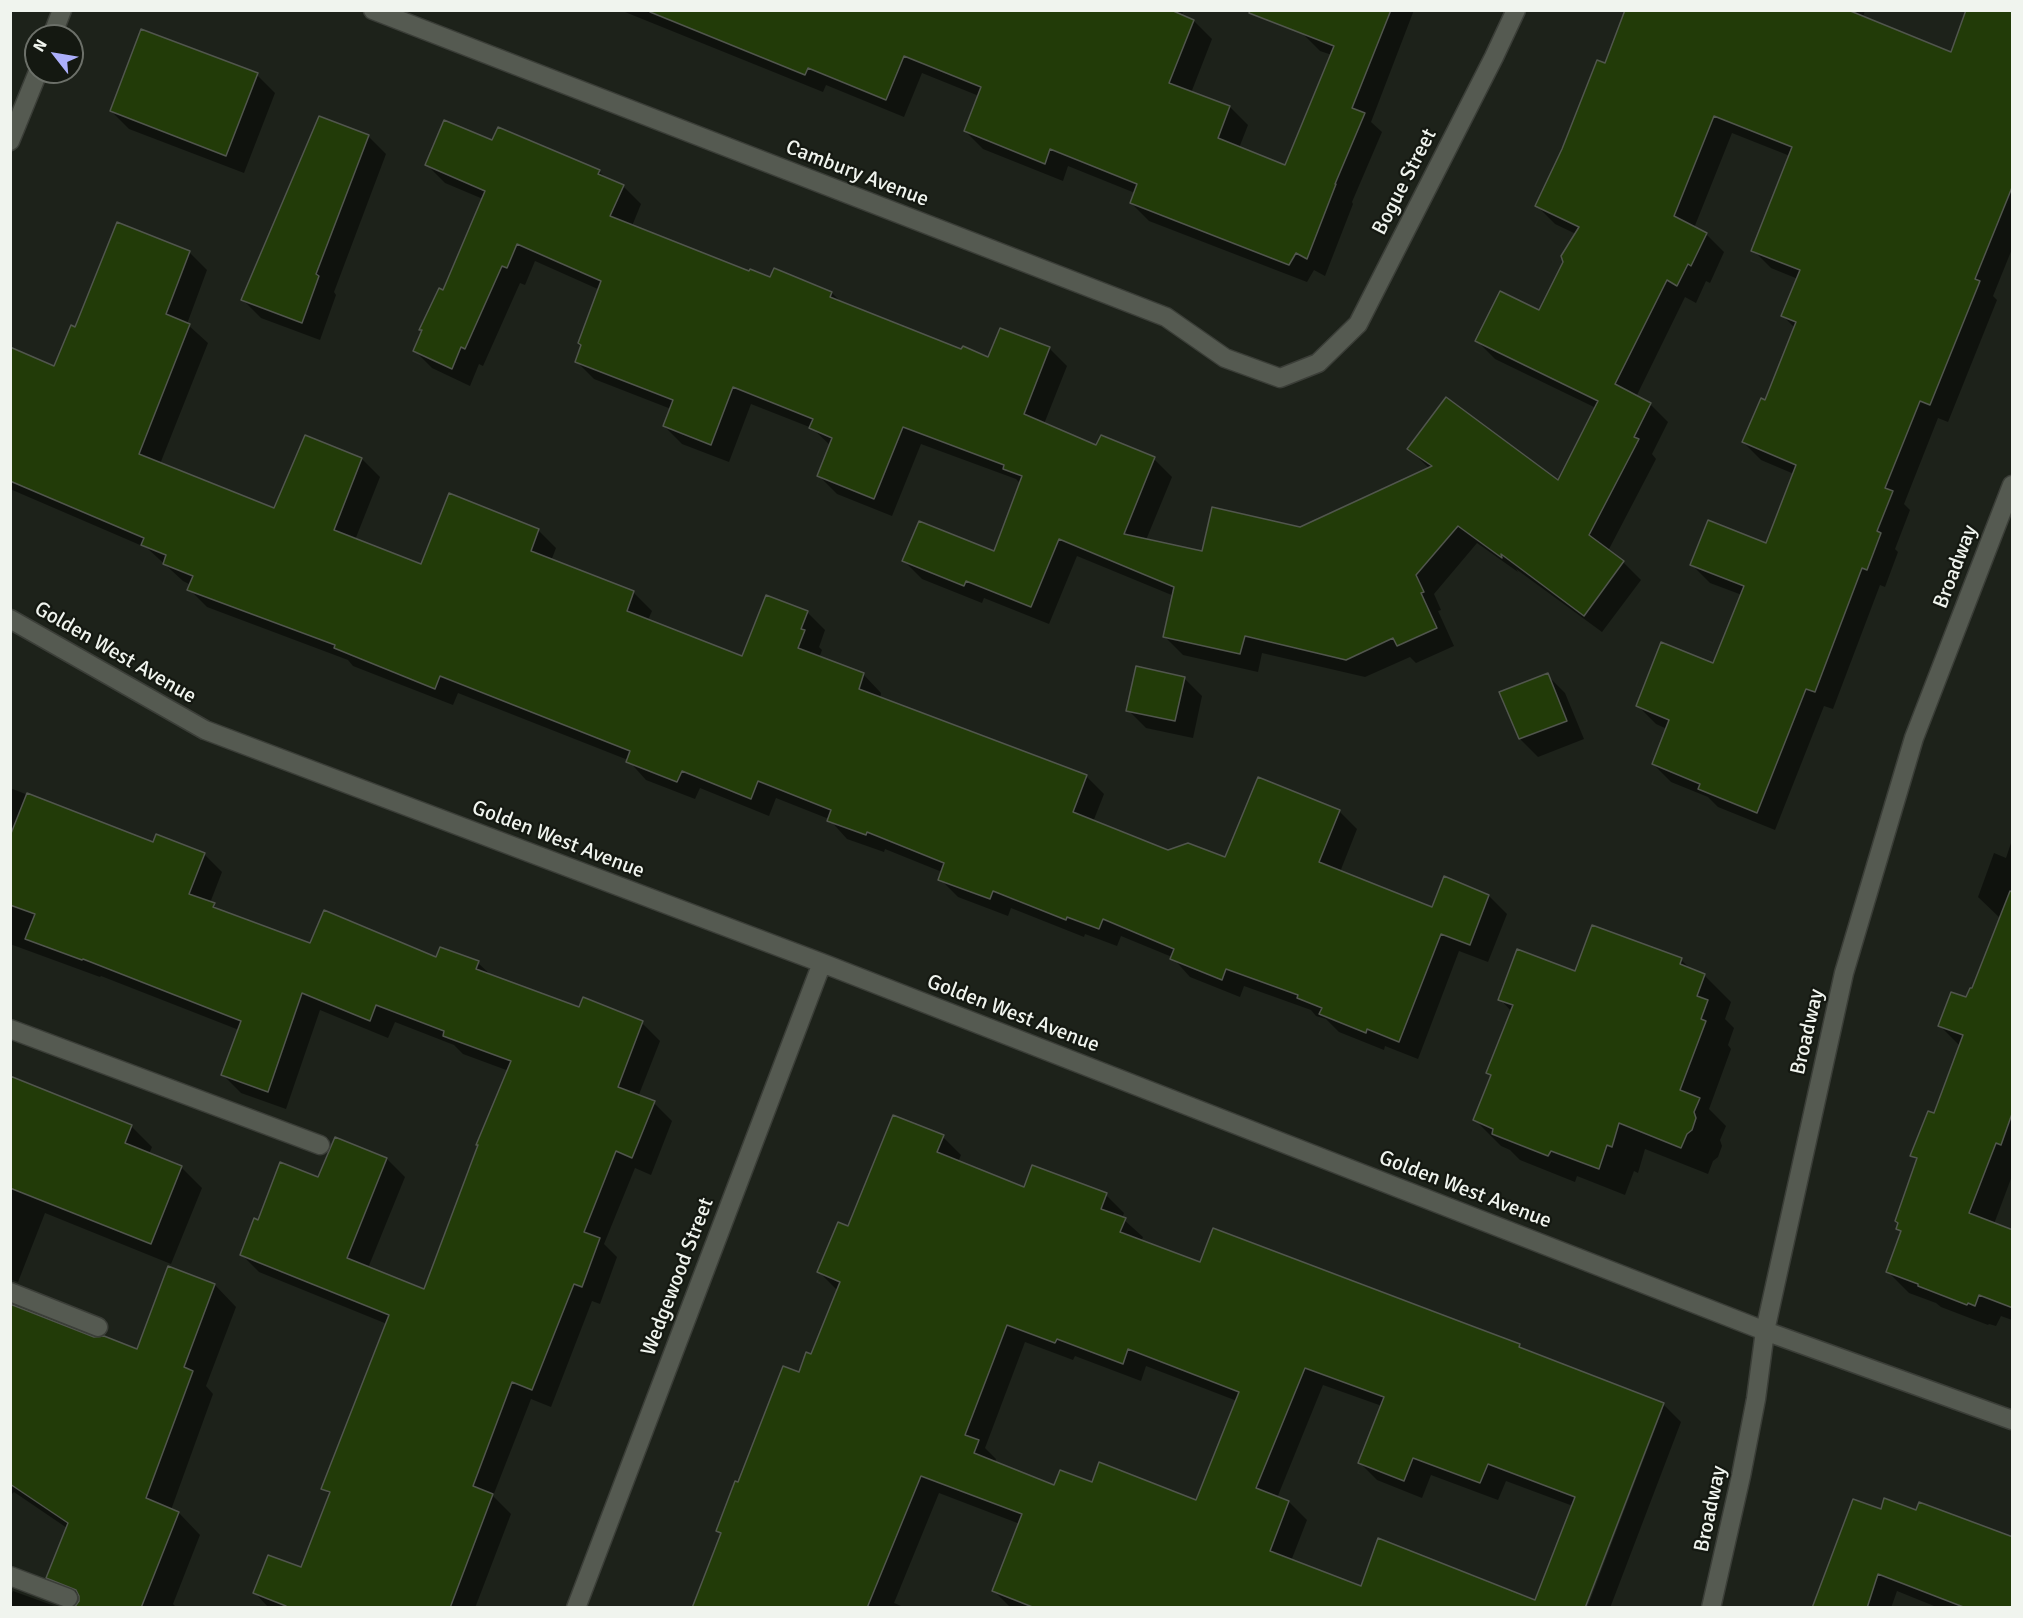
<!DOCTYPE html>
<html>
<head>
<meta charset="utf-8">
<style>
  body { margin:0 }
  #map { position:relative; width:2023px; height:1618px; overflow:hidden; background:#1d221a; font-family:Signika,sans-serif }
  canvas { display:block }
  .frame { position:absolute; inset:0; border:12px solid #f0f4ee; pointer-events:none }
  .north { position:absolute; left:24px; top:24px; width:60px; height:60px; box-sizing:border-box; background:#141811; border:2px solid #6c7069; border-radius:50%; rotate:301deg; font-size:16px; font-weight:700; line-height:24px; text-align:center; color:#f0f4ee }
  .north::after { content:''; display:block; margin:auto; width:21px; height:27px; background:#acaffb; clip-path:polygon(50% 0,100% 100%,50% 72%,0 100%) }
</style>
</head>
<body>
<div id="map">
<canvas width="2023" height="1618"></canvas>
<div class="frame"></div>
<div class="north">N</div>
</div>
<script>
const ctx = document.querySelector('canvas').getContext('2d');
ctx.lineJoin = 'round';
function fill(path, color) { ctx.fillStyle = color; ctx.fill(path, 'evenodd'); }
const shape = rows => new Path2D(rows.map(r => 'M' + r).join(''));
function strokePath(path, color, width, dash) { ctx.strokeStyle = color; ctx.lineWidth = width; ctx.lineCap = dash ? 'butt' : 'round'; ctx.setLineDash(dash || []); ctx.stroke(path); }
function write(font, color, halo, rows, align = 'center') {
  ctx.font = font + ' Signika,sans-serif'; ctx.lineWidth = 4.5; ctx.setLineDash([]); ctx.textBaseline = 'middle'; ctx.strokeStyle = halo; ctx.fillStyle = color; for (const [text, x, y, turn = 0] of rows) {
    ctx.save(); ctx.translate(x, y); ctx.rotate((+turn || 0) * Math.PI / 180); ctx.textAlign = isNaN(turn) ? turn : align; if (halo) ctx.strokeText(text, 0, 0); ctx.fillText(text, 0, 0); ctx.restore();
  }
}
fill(shape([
  [620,10,1184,10,1181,16,1194,21,1212,39,1191,93,1230,107,1248,125,1239,148,1286,166,1332,55,1320,51,1302,33,1311,10,1414,10,1371,122,1382,132,1352,202,1353,204,1325,276,1314,270,1307,282,1149,221,1131,203,1135,193,1068,166,1063,181,983,149,965,131,979,96,922,73,904,117,826,85,823,92],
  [1627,10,1865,10,1863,18,1952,54,2012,10,2012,249,1993,296,1997,300,1948,422,1938,418,1904,504,1910,510,1895,549,1898,552,1885,587,1880,585,1833,709,1824,706,1775,830,1718,807,1708,797,1671,782,1653,764,1667,729,1656,724,1638,706,1714,665,1742,595,1710,583,1692,565,1767,545,1794,474,1761,460,1743,442,1766,402,1795,328,1783,316,1798,279,1771,268,1753,250,1790,156,1732,133,1694,228,1706,234,1724,252,1710,283,1706,281,1696,303,1685,297,1636,397,1650,404,1668,422,1652,454,1656,459,1608,551,1623,562,1641,580,1602,632,1516,569,1518,572,1477,543,1434,594,1441,610,1438,611,1454,646,1416,663,1410,657,1365,677,1262,653,1258,672,1183,655,1165,637,1174,596,1077,556,1049,624,984,598,982,603,922,579,904,561,995,553,1021,484,1016,479,921,444,892,516,837,494,819,476,831,446,812,428,751,404,729,462,682,444,664,426,671,409,594,379,576,361,600,290,535,261,525,285,520,283,483,366,479,364,470,386,432,368,414,350,423,331,421,329,444,292,483,199,445,183,427,165,493,142,599,171,607,179,623,186,641,204,632,226,750,273,832,293,842,303,962,351,989,358,1049,348,1067,366,1044,424,1097,447,1154,459,1172,477,1146,540,1203,552,1300,529,1430,469,1409,449,1558,482,1596,408,1495,359,1477,341,1540,312,1576,234,1555,224,1537,206,1605,65],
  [257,75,275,93,244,173,129,129,111,111],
  [368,136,386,154,334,292,336,295,320,340,261,318,243,300],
  [189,252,207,270,187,324,208,343,160,464,275,510,362,459,380,477,355,540,422,566,538,530,556,548,551,561,634,593,652,611,648,620,743,657,807,612,825,630,819,647,822,650,819,658,863,674,881,693,880,699,1086,776,1104,794,1093,822,1168,851,1225,859,1339,811,1357,829,1340,872,1433,909,1445,878,1489,896,1507,914,1488,962,1459,951,1418,1059,1385,1046,1384,1050,1339,1032,1326,1019,1316,1016,1311,1010,1244,986,1240,997,1190,977,1172,957,1121,936,1117,946,1085,934,1084,937,1011,908,1008,916,958,897,940,879,942,872,885,849,884,852,847,839,829,819,776,798,769,816,700,788,695,799,646,780,628,760,458,693,453,705,353,666,348,660,207,607,189,589,191,585,183,581,147,548,10,489,10,373,55,368,76,328],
  [1547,675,1565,693,1584,739,1538,757,1520,739,1501,693],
  [1184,678,1202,696,1193,738,1146,728,1128,710],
  [10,788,154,844,204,854,222,872,210,903,221,911,311,945,478,963,492,976,580,1009,642,1023,660,1041,638,1097,654,1103,672,1121,651,1175,635,1168,604,1244,617,1257,600,1304,592,1301,551,1407,531,1399,493,1496,511,1514,475,1608,269,1608,255,1593,301,1569,330,1495,323,1488,387,1324,259,1272,241,1254,259,1222,319,1179,387,1159,405,1177,368,1268,425,1291,509,1071,463,1054,454,1045,395,1022,388,1038,320,1010,286,1109,241,1093,223,1075,239,1030,101,976,100,977,10,944],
  [2012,840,2012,1176,1994,1224,2012,1232,2012,1320,2001,1316,1996,1326,1989,1324,1988,1325,1941,1307,1936,1303,1909,1293,1888,1272,1902,1233,1897,1228,1918,1161,1912,1155,1935,1115,1960,1046,1940,1026,1967,999,1973,990,2001,919,1978,897,1994,853,2006,858],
  [1681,960,1692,970,1704,975,1731,1002,1725,1019,1734,1028,1728,1045,1731,1049,1709,1109,1726,1126,1720,1140,1722,1146,1718,1157,1713,1161,1708,1174,1645,1149,1638,1173,1634,1171,1625,1195,1577,1176,1575,1182,1520,1160,1510,1150,1501,1146,1475,1120,1492,1076,1488,1072,1512,1012,1500,999,1576,973],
  [10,1079,131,1126,152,1147,149,1154,182,1168,202,1188,171,1264,45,1213,18,1282,10,1279],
  [943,1137,961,1155,958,1162,1025,1189,1106,1195,1124,1213,1122,1218,1143,1237,1141,1242,1201,1264,1519,1346,1523,1350,1663,1404,1681,1422,1610,1608,1587,1608,1662,1411,1659,1411,1583,1608,1011,1608,994,1591,1020,1524,939,1493,894,1603,906,1608,694,1608,722,1535,717,1530,739,1484,799,1374,812,1356,838,1291,819,1272,849,1228],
  [1025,1342,1073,1360,1075,1356,1141,1381,1146,1366,1237,1401,1197,1502,1093,1483,1055,1487,995,1463,996,1459,985,1448],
  [1323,1385,1382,1406,1359,1462,1377,1480,1422,1498,1431,1475,1498,1500,1506,1481,1573,1506,1537,1600,1471,1574,1470,1576,1362,1588,1291,1561,1307,1520,1289,1502,1277,1498],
  [168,1268,215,1285,236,1307,206,1386,213,1394,171,1510,179,1513,200,1535,173,1604,176,1607,90,1608,69,1599,48,1577,67,1528,14,1492,10,1496,10,1392,94,1339,137,1351],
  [1882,1511,1917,1512,2012,1608,1939,1608,1897,1591,1891,1608,1813,1608],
  [13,1591,60,1608,10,1608,10,1597]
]), '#0007');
const building = shape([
  [650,10,1171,10,1194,20,1169,83,1230,106,1218,138,1285,165,1334,46,1249,13,1250,10,1391,10,1352,108,1365,113,1335,184,1336,184,1307,259,1296,253,1289,265,1130,203,1137,184,1050,149,1045,164,964,131,981,87,904,56,886,100,808,68,805,75,650,12,650,10],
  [1625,10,1848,10,1951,52,1966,10,2013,10,2013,185,1975,279,1980,281,1930,405,1920,401,1885,488,1893,491,1877,531,1881,533,1867,570,1862,568,1815,692,1806,689,1757,813,1698,789,1700,784,1652,764,1669,720,1636,706,1661,642,1713,663,1744,586,1690,565,1708,520,1766,543,1796,465,1742,442,1761,398,1765,400,1796,322,1781,316,1800,270,1751,251,1792,147,1714,116,1674,216,1707,233,1691,266,1688,264,1677,286,1667,280,1615,384,1651,403,1634,437,1639,439,1589,535,1624,561,1584,616,1501,554,1502,558,1458,526,1416,575,1424,592,1421,593,1437,628,1397,646,1393,638,1346,660,1245,636,1240,654,1163,637,1174,587,1059,539,1031,607,966,581,964,586,902,561,919,521,994,551,1022,476,1003,469,1004,465,903,427,874,499,817,476,832,438,809,428,813,419,733,387,711,445,663,426,673,400,575,362,581,345,578,343,601,281,517,244,507,268,502,266,465,349,461,347,452,369,413,351,422,330,419,330,439,288,443,290,485,191,425,165,444,120,492,140,498,127,600,170,598,174,624,185,610,216,749,271,750,269,770,277,774,268,832,292,830,297,961,349,963,346,988,357,1000,328,1050,347,1024,414,1096,445,1101,435,1155,457,1124,534,1202,551,1212,507,1300,527,1432,466,1407,449,1446,397,1558,480,1598,401,1475,341,1500,291,1539,310,1563,262,1561,256,1579,227,1535,206,1562,149,1597,60,1605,63,1625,10],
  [141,29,258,73,226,156,110,111,141,29],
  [319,116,369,135,316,274,319,276,302,323,241,300,319,116],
  [117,222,190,251,166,314,190,324,139,454,274,508,305,435,362,458,334,530,421,564,449,493,539,529,531,551,634,591,627,611,742,656,766,595,808,611,801,629,805,630,798,648,864,673,859,689,1087,775,1073,812,1168,850,1188,843,1225,857,1258,777,1340,810,1319,862,1432,907,1444,876,1489,895,1470,945,1441,934,1399,1042,1367,1029,1366,1033,1319,1014,1322,1008,1297,998,1298,995,1226,969,1222,980,1170,959,1174,949,1103,919,1099,929,1067,917,1066,920,993,891,990,899,938,880,944,863,867,832,866,835,827,821,831,810,758,781,751,799,682,771,677,782,626,762,630,751,440,676,435,689,334,648,335,645,187,590,193,576,163,564,166,555,141,545,144,538,10,481,10,347,54,366,71,325,75,327,117,222],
  [1136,666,1185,677,1175,721,1126,711,1136,666],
  [1548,673,1567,721,1519,739,1499,692,1548,673],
  [27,793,153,842,156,834,205,853,189,894,215,903,213,907,310,943,324,910,436,957,440,947,479,961,476,969,579,1007,583,997,643,1021,618,1087,655,1101,632,1158,616,1151,584,1232,600,1238,582,1287,574,1284,532,1390,512,1382,473,1486,493,1494,450,1608,285,1608,286,1606,253,1593,268,1555,301,1567,330,1492,321,1489,389,1315,240,1255,254,1218,258,1220,280,1162,318,1177,335,1137,387,1158,347,1258,424,1289,478,1145,476,1145,511,1061,443,1036,444,1031,376,1005,370,1021,302,993,268,1092,221,1075,241,1021,83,959,82,960,25,939,35,914,10,905,10,836,27,793],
  [2010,891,2013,892,2013,1111,2001,1145,1996,1143,1969,1213,2013,1230,2013,1308,1979,1295,1975,1306,1968,1303,1967,1305,1918,1286,1918,1284,1886,1272,1901,1231,1896,1229,1898,1223,1895,1221,1917,1158,1910,1156,1928,1111,1934,1113,1963,1035,1938,1026,1951,992,1966,997,1970,988,1972,988,2010,891],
  [1592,925,1682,958,1680,964,1705,974,1697,996,1708,1000,1701,1019,1706,1021,1680,1090,1700,1098,1694,1112,1696,1118,1692,1130,1687,1134,1681,1148,1619,1123,1612,1147,1607,1145,1599,1169,1551,1151,1548,1156,1492,1134,1493,1129,1473,1120,1491,1075,1486,1073,1513,1005,1498,1000,1517,949,1575,971,1592,925],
  [10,1076,132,1125,125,1143,182,1166,151,1244,10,1188,10,1076],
  [893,1115,944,1135,937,1152,1024,1187,1032,1165,1107,1193,1101,1209,1126,1218,1120,1232,1200,1262,1213,1228,1472,1326,1520,1344,1519,1347,1664,1403,1585,1608,1035,1608,992,1591,1022,1514,921,1476,867,1608,692,1608,721,1533,716,1531,735,1481,738,1482,783,1366,799,1372,806,1352,811,1354,840,1282,817,1272,838,1222,848,1226,893,1115],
  [1007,1325,1055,1343,1057,1339,1123,1364,1128,1349,1239,1392,1196,1500,1099,1462,1092,1482,1060,1470,1054,1485,974,1453,979,1440,965,1435,1007,1325],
  [1305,1368,1384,1397,1358,1463,1404,1481,1413,1458,1480,1483,1488,1464,1575,1497,1535,1600,1378,1538,1361,1586,1270,1551,1289,1501,1256,1488,1305,1368],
  [168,1266,215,1284,184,1367,193,1371,146,1498,179,1512,141,1608,74,1608,79,1601,79,1596,76,1590,46,1578,68,1523,10,1484,10,1304,94,1337,104,1336,137,1349,168,1266],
  [1884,1498,1916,1510,1919,1502,2013,1537,2013,1608,1966,1608,1878,1574,1867,1608,1812,1608,1853,1499,1881,1509,1884,1498]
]);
fill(building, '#223b08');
strokePath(building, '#51564d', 1.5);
const minor = shape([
  [373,10,1166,317,1225,358,1280,378,1318,363,1358,324,1494,57,1516,10],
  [52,36,62,10],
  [10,141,38,72],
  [10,619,205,730,822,963,1765,1331,2012,1420],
  [10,1029,320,1145],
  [10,1292,98,1327],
  [10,1576,68,1598],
  [576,1608,822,963],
  [1711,1608,1741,1476,1756,1399,1765,1331,1844,973,1914,738,2012,485]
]);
strokePath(minor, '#3b3e38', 21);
strokePath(minor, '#555a51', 18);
write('21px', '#f0f4ee', '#141811', [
  ["Cambury Avenue",857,174,21],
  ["Bogue Street",1405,182,-63],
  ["Broadway",1956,567,-69],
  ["Golden West Avenue",115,653,30],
  ["Golden West Avenue",558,840,21],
  ["Golden West Avenue",1013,1014,21],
  ["Broadway",1808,1032,-77],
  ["Golden West Avenue",1465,1190,21],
  ["Wedgewood Street",678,1277,-69],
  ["Broadway",1711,1509,-78]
]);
</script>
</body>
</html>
